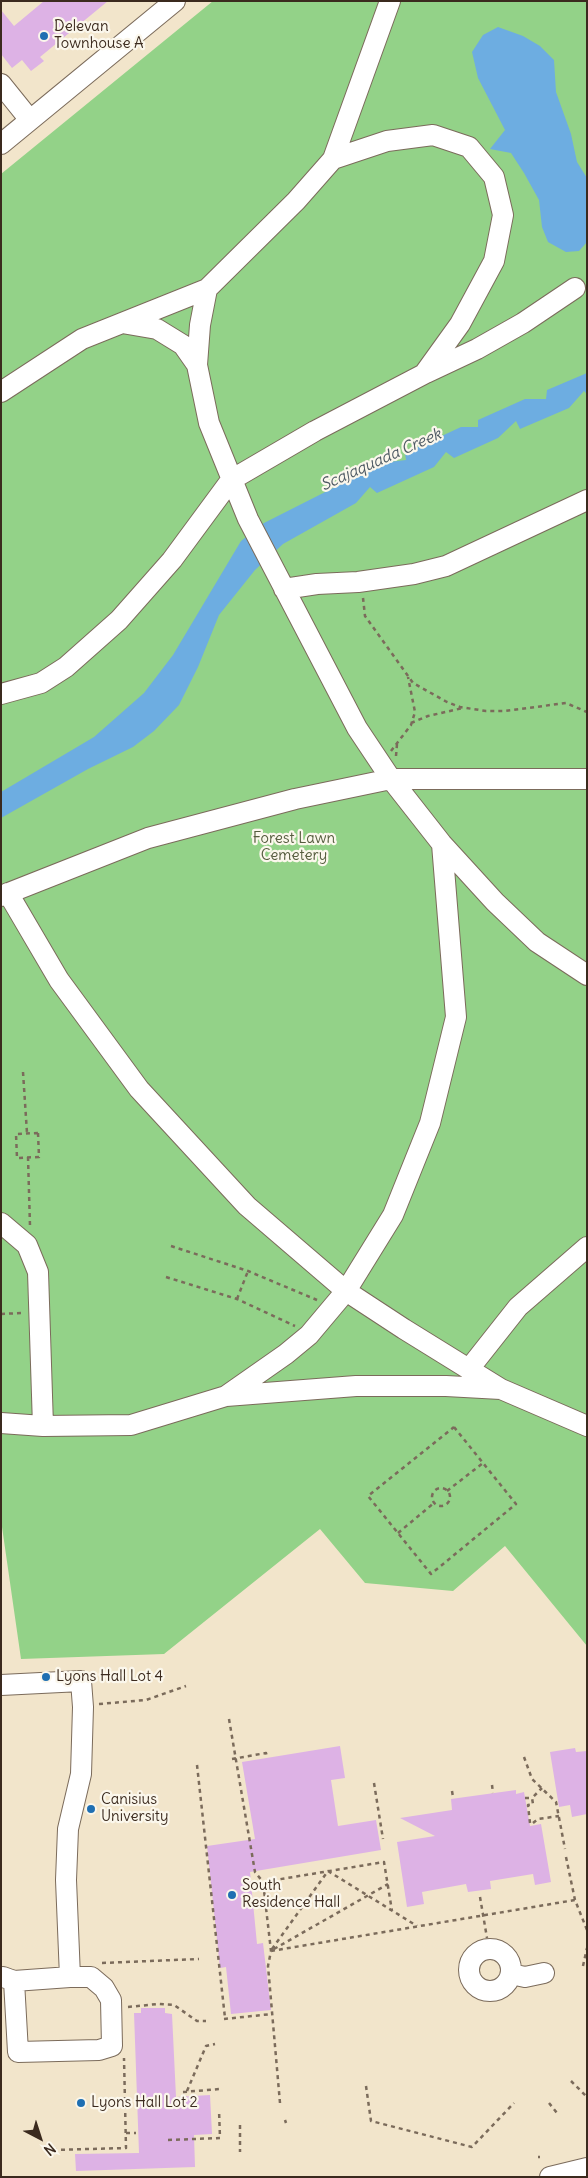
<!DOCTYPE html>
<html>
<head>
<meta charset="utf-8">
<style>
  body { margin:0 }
  #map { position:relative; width:588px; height:2178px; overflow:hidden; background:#f2e5cb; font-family:Delius,sans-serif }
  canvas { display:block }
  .frame { position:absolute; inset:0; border:2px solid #3b2a1e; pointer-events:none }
  .north { position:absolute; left:15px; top:2113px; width:50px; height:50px; -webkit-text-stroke:4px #fbf7ec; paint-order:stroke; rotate:140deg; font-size:14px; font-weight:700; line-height:20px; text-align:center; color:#3b2a1e }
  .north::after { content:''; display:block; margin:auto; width:18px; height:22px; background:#3b2a1e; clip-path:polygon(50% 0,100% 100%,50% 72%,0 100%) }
</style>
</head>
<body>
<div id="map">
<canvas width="588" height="2178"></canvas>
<div class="frame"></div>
<div class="north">N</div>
</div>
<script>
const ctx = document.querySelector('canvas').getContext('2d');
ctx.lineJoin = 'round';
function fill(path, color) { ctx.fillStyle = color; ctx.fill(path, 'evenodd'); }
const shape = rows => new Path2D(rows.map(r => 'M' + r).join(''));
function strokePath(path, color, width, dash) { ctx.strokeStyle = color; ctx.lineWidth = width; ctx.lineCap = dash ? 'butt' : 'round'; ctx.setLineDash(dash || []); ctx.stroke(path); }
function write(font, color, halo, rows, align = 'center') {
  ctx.font = font + ' Delius,sans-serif'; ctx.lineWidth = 4.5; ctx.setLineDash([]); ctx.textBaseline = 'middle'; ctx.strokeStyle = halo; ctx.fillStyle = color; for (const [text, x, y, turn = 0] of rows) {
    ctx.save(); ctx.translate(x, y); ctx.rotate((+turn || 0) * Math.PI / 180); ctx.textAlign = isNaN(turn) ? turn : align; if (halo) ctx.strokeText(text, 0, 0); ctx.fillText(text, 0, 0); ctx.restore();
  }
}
fill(shape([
  [213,1,587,1,587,1646,505,1546,453,1591,365,1583,320,1529,164,1654,21,1659,1,1520,1,174]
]), '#93d288');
fill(shape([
  [498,27,523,36,540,46,554,60,556,92,571,134,577,162,587,178,587,242,579,251,566,252,548,242,542,227,539,200,524,173,511,153,490,149,505,130,478,78,472,52,483,35],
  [587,373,587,394,584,391,569,408,520,429,516,421,498,438,454,458,446,452,434,467,377,493,370,487,356,503,283,544,255,570,219,615,198,667,179,705,154,731,133,747,88,769,1,818,1,792,94,737,144,693,173,655,241,541,264,523,345,482,389,462,406,460,405,453,461,427,478,427,478,420,525,399,546,399,547,390]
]), '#6dade1');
fill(shape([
  [44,1,108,1,40,57,44,61,31,71,22,60,12,68,1,54,1,10,14,26],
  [340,1746,345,1778,331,1780,338,1826,376,1820,381,1850,250,1872,257,1944,263,1943,271,2010,231,2014,226,1967,220,1968,207,1846,255,1839,242,1762],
  [575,1748,576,1752,587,1751,587,1814,572,1817,570,1805,559,1807,550,1752],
  [516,1790,516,1794,524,1792,530,1826,541,1824,551,1882,535,1885,533,1874,490,1881,491,1889,468,1892,466,1884,422,1892,424,1904,407,1907,397,1842,435,1836,400,1818,452,1810,451,1799],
  [141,2008,165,2008,165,2013,172,2014,176,2097,210,2095,212,2134,194,2135,195,2167,76,2171,75,2154,139,2153,134,2013,141,2013]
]), '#ddb2e5');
const minor = shape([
  [1,84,30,120],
  [1,144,175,1],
  [207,289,200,325,197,365,209,423,248,519,357,728,391,779,442,844,495,902,537,942,587,975],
  [122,323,157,329,183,345,197,365],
  [426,373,477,349,523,323,575,288],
  [1,392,82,339,207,289,296,201,333,159,390,1],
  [284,589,317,584,358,582,414,574,446,566,587,500],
  [1,694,41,683,66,667,119,620,172,560,231,480,315,431,424,374,460,324,494,261,503,215,494,177,469,147,433,135,387,141,333,159],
  [8,893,59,980,139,1089,247,1206,346,1291,404,1329,501,1389],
  [1,896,148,838,295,799,391,779,587,779],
  [1,1223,27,1245,38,1272,43,1426],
  [469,1369,518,1307,587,1247],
  [226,1396,286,1354,309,1335,346,1291,393,1215,430,1123,456,1017,442,844],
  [1,1423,43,1426,131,1425,226,1396,356,1386,446,1386,501,1389,587,1426],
  [1,1685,81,1681,83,1707,81,1774,68,1829,66,1880,70,1977,14,1981],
  '469 1970a21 21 0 1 1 42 0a21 21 0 1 1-42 0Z',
  [511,1974,525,1977,544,1973],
  [3,1977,14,1981,18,2052,99,2050,112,2046,111,2000,104,1988,91,1977,70,1977],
  [550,2177,587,2168]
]);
strokePath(minor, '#7b6b5b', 22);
strokePath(shape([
  [363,598,365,616,413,683,447,702,460,707,486,711,505,711,566,703,587,712],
  [411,723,428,716,463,708],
  [391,751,411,725,415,712,408,677],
  [396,756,397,744],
  [23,1072,27,1133],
  [38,1133,39,1157,17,1158,16,1134,38,1133],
  [28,1157,30,1226],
  [171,1246,248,1271,317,1300],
  [166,1277,237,1299,295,1326],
  [237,1299,248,1271],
  [1,1314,22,1313],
  [454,1427,516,1504,431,1574,368,1496,454,1427],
  '432 1497a9 9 0 1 1 18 0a9 9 0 1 1-18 0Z',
  [447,1491,483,1463],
  [398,1533,434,1503],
  [99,1704,146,1700,186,1686],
  [229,1719,255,1872,263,1882],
  [524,1757,532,1779,556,1802,565,1849],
  [232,1759,266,1753,267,1757],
  [197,1765,225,2018],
  [374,1783,383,1839],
  [492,1785,493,1793],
  [452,1791,453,1797],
  [525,1798,532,1798],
  [530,1823,528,1805,533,1804,532,1798,542,1788],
  [533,1823,538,1819,559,1816],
  [566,1857,575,1900,587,1930],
  [480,1897,487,1938],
  [272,1949,328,1871,417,1926],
  [274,1949,388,1884],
  [271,1951,575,1900],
  [102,1963,199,1959],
  [583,1966,587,1948],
  [128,2007,158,2004,174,2005,197,2021,206,2021],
  [224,2019,272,2014],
  [571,2081,587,2097],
  [366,2086,371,2121,472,2147,514,2103],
  [187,2091,206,2046,215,2044],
  [183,2092,220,2089],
  [280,2103,268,1966,271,1951,263,1882,384,1862,392,1911],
  [549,2103,557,2113],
  [285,2120,286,2123],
  [240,2125,240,2152],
  [126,2133,136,2133],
  [168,2140,220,2138,219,2110],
  [53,2150,126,2148,124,2058],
  [538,2157,540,2157]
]), '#7b6b5b', 2.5, [4, 4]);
strokePath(minor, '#fff', 20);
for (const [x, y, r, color] of [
  [44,36,5,"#1f6fb2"],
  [46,1677,5,"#1f6fb2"],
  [91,1809,5,"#1f6fb2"],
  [232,1895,5,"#1f6fb2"],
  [81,2103,5,"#1f6fb2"]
]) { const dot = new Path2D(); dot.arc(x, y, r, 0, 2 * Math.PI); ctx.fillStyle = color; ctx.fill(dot); strokePath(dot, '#fbf7ec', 2); }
write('15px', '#3b2a1e', '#fbf7ec', [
  ["Delevan",54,27],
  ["Townhouse A",54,44],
  ["Lyons Hall Lot 4",56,1677],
  ["Canisius",101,1800],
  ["University",101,1817],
  ["South",242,1886],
  ["Residence Hall",242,1903],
  ["Lyons Hall Lot 2",91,2103]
], 'left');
write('15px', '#555c3e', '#fbf7ec', [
  ["Forest Lawn",294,839],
  ["Cemetery",294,856]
]);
write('italic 16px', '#4c5862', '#fbf7ec', [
  ["Scajaquada Creek",381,460,-24]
]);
</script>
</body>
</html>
